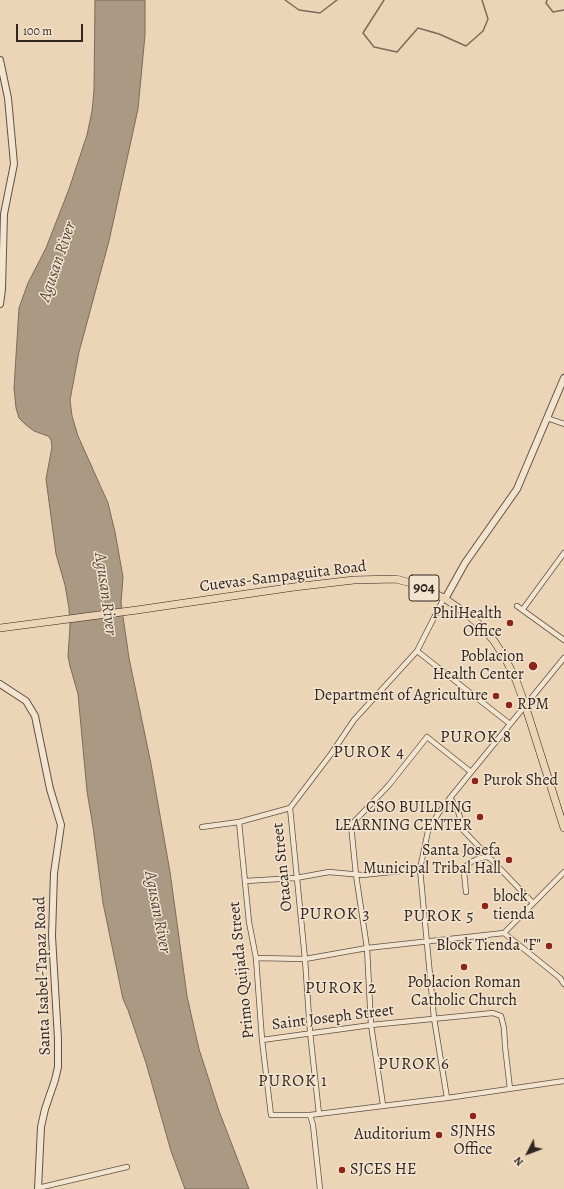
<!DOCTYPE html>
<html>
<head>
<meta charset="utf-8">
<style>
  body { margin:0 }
  #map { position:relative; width:564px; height:1189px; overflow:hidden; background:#ecd5b6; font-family:Alegreya,serif }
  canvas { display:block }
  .north { position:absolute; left:508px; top:1133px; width:40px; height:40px; -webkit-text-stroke:3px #f3e4d0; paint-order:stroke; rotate:228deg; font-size:11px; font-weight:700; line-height:16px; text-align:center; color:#312520 }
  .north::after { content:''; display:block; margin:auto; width:14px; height:18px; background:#312520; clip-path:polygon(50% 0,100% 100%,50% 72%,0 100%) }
  .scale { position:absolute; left:16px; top:24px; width:67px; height:18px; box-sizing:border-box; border:2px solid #312520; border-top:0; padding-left:5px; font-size:12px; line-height:14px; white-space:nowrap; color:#312520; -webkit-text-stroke:3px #f3e4d0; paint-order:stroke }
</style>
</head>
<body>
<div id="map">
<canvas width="564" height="1189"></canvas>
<div class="north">N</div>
<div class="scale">100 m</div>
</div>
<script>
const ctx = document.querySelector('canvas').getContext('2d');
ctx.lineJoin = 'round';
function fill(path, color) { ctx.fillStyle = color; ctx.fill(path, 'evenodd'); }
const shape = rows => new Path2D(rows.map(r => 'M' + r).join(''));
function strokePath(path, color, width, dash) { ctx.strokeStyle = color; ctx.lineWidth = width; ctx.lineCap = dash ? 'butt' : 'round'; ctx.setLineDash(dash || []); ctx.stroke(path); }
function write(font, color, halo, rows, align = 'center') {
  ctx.font = font + ' Alegreya,serif'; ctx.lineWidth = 3; ctx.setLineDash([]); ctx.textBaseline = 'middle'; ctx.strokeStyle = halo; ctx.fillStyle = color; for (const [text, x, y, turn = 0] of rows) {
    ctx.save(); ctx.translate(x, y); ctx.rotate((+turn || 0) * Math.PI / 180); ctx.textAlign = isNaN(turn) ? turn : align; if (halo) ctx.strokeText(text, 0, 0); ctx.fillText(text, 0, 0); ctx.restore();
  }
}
const water = shape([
  [95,0,145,0,145,35,138,109,109,241,79,352,70,400,72,416,78,436,108,503,115,532,123,577,121,603,129,658,151,764,170,872,187,996,193,1023,199,1049,219,1111,249,1189,185,1189,171,1151,146,1063,128,1010,123,999,103,903,93,827,87,791,78,694,70,666,68,656,70,627,69,608,65,585,56,554,46,479,52,447,51,440,48,436,34,431,26,425,19,418,16,408,14,388,19,308,28,283,46,248,69,189,87,135,92,111,94,91,95,0]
]);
fill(water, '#ac9983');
strokePath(water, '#7b6b5b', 1);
strokePath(shape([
  [285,0,299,10,320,13,337,0],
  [384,0,363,33,374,47,397,52,418,28,439,34,466,46,483,31,488,19,482,0],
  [547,0,546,3,553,12,564,10]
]), '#7b6b5b', 1.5);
const minor = shape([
  [547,418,564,424],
  [517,606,564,640],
  [523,609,564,553],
  [417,651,510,724],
  [450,798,457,808,461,821,462,829,533,903],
  [290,808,305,959,310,1032,319,1114],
  [239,822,249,922,256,958,262,1040,271,1115,310,1115,447,1098,564,1081],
  [202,827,239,822,290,808,331,754,354,720,417,651,444,598],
  [245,881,296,878,329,872,362,875,420,869],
  [466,892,464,872,466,866,471,862,480,858,487,857,489,858],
  [504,933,560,978,564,984],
  [256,958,305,959,367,948,504,933,564,872],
  [262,1040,371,1025,493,1013,501,1016,504,1028,505,1046,510,1089],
  [447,1098,434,1018,420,869,428,831,438,814,450,798,564,658],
  [383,1105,371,1025,367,948,356,875,351,825,389,785,427,737,471,772],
  [310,1115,313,1125,320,1189],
  [38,1188,127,1167]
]);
const tertiary = shape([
  [0,60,8,98,14,164,4,214,2,289,0,304],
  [445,599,465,563,517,489,564,378],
  [0,684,26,701,35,716,50,789,61,825,54,873,52,936,58,1039,58,1067,55,1080,45,1109,41,1127,38,1189]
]);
const primary = shape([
  [0,628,137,610,294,587,354,580,396,579,411,583,444,598,467,614,483,628,494,641,505,658,516,680,525,705,564,828]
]);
strokePath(minor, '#605146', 6);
strokePath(tertiary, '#605146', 8);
strokePath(primary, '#312520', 8);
strokePath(minor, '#f3e4d0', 4.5);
strokePath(tertiary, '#f3e4d0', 6);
strokePath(primary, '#ecd5b6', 7);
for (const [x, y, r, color] of [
  [510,623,4,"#8f2418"],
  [533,666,5,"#8f2418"],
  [496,696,4,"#8f2418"],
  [509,705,4,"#8f2418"],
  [475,781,4,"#8f2418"],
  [480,817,4,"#8f2418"],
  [509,860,4,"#8f2418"],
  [485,906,4,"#8f2418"],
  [549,946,4,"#8f2418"],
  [464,967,4,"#8f2418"],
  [473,1116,4,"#8f2418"],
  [439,1135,4,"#8f2418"],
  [342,1170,4,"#8f2418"]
]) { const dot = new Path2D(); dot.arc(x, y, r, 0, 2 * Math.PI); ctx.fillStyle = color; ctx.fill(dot); strokePath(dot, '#f3e4d0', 1.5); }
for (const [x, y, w] of [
  [424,588,30]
]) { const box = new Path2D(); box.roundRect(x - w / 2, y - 13, w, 26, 3); ctx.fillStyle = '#f3e4d0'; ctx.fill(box); strokePath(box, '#312520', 1); }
write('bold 15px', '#312520', null, [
  ["904",424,588]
]);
write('16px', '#312520', '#f3e4d0', [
  ["Cuevas-Sampaguita Road",283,577,-7],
  ["Otacan Street",283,867,-96],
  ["Primo Quijada Street",242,970,-96],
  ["Santa Isabel-Tapaz Road",43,976,-92],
  ["Saint Joseph Street",333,1018,-7]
]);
write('16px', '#312520', '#f3e4d0', [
  ["PhilHealth",502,614],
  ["Office",502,632],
  ["Poblacion",524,657],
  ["Health Center",524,675],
  ["Department of Agriculture",488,696],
  ["RPM",517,705,"left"],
  ["Purok Shed",483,781,"left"],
  ["CSO BUILDING",472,808],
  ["LEARNING CENTER",472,826],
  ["Santa Josefa",501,851],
  ["Municipal Tribal Hall",501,869],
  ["block",493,897,"left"],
  ["tienda",493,915,"left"],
  ["Block Tienda \"F\"",541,946],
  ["Poblacion Roman",464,983,"center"],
  ["Catholic Church",464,1001,"center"],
  ["SJNHS",473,1132,"center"],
  ["Office",473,1150,"center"],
  ["Auditorium",431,1135],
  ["SJCES HE",350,1170,"left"]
], 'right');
write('italic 17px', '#56483e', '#f3e4d0', [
  ["Agusan River",58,262,-71],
  ["Agusan River",105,594,82],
  ["Agusan River",157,912,79]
]);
ctx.letterSpacing = '1px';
write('17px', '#312520', '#f3e4d0', [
  ["PUROK 8",476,738],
  ["PUROK 4",369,753],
  ["PUROK 3",335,915],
  ["PUROK 5",439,917],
  ["PUROK 2",341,989],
  ["PUROK 6",414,1065],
  ["PUROK 1",293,1082]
]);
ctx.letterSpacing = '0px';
</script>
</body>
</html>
